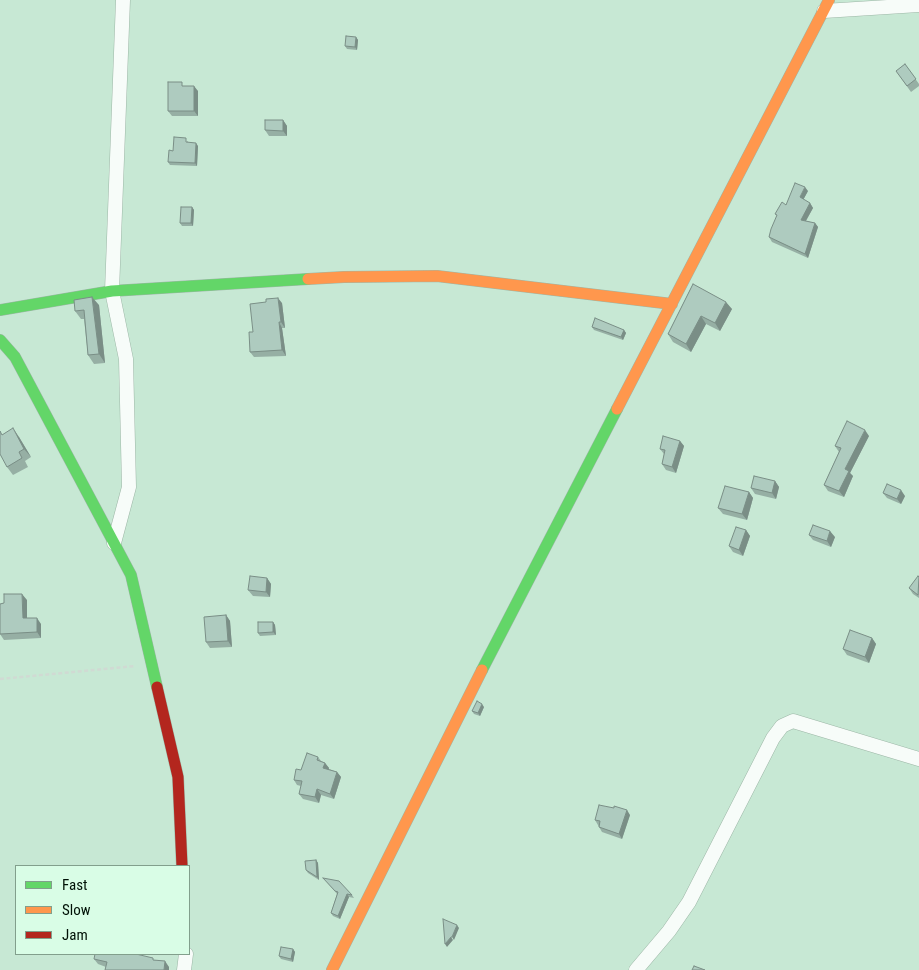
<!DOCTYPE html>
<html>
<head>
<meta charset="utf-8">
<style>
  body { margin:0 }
  #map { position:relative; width:919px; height:970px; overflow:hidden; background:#c7e8d4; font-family:"Roboto Condensed",sans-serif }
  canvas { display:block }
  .legend { position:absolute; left:15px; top:865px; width:175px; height:90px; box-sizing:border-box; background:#d9fde6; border:1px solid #829f8c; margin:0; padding:6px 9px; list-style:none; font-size:15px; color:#001106 }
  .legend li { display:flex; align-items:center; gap:10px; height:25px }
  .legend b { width:25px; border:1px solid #829f8c }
</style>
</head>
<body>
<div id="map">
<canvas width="919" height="970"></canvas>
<ul class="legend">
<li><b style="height:6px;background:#63d668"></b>Fast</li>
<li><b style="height:6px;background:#ff974d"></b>Slow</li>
<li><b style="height:6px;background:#b3261e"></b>Jam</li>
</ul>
</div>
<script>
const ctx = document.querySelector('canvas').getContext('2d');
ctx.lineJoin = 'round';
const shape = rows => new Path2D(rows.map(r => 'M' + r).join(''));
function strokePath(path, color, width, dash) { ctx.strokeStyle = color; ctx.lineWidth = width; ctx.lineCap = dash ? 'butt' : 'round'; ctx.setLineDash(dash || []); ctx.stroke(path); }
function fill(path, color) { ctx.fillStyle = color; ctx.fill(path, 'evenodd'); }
const street = shape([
  [824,11,919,5],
  [114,543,129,487,126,359,112,291,123,0],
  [184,970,186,954],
  [636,970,669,931,689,902,773,738,782,726,793,721,919,759]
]);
const fast = shape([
  [0,310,112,291,308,279],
  [0,340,15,357,131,575,157,687],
  [482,670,617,409]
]);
const slow = shape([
  [308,279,344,277,437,276,672,304],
  [617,409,829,0],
  [332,970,482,670]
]);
const jam = shape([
  [157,687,178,777,182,866]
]);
strokePath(street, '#9cb6a6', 15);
strokePath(fast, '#9cb6a6', 12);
strokePath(slow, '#9cb6a6', 12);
strokePath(jam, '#9cb6a6', 12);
strokePath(shape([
  [0,679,135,666]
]), '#d0dad3', 2.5, [4, 2.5]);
strokePath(street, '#f7fcf9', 14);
strokePath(fast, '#63d668', 11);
strokePath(slow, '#ff974d', 11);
strokePath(jam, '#b3261e', 11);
fill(shape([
  [356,37,358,40,357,50,347,49,345,46],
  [905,64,919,84,919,86,911,92,896,71],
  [184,86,198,91,198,116,172,116,168,111],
  [283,120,287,126,287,136,269,136,265,130],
  [188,141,188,143,198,146,197,166,170,165,168,162,173,151],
  [808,191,803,200,810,203,813,208,806,221,815,223,818,227,808,258,772,242,769,237,777,215,775,214,786,205],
  [192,207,194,210,193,226,182,226,180,223],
  [693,284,732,309,720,331,706,324,691,352,673,342,668,334],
  [282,303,285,328,282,328,286,356,254,357,250,352,253,332],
  [99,305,105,363,94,364,88,355,84,319,81,319,75,311],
  [592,327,624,330,626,333,623,340,594,330],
  [3,434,19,437,31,457,25,461,28,467,13,475,7,467],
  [869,436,850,473,853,476,844,497,828,491,824,485,839,452,835,446],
  [680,441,684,446,676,473,666,470,662,464,664,454,660,449],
  [775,481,779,487,776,499,755,494,751,488],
  [749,492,753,498,747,520,723,514,718,508],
  [883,493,905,496,901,504,887,498],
  [746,530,750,536,743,556,733,552,729,546],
  [809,535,835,537,831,547,813,540],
  [919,577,919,598,913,594,909,588],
  [267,578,271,584,270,597,253,596,248,590],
  [27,600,27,618,41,624,41,638,4,640,0,634],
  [226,615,230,621,232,647,210,648,206,642],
  [273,622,275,625,276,635,260,636,258,633],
  [872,638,876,644,869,663,847,655,843,649],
  [484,707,480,716,474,714,472,711],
  [318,757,321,761,325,763,329,768,329,769,337,772,341,777,334,799,321,795,319,803,303,799,299,794,301,786,297,785,294,780,301,770],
  [630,815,622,839,602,832,595,820],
  [316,860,318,863,319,880,308,873,306,870],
  [326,881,352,895,354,898,349,897,340,919,333,916,331,913,337,894],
  [293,949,295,952,293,962,281,959,279,956],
  [94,959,155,960,169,967,106,967,98,964]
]), '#96afa4');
fill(shape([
  [356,37,358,40,357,50,355,47],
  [194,86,198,91,198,116,194,111],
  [283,120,287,126,287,136,283,131],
  [196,143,198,146,197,166,195,163],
  [805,187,808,191,802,202,800,197],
  [810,203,813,208,804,224,801,220],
  [192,207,194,210,193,226,191,223],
  [815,223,818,227,808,258,805,254],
  [92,297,99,305,105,363,99,354],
  [278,298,282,303,285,328,281,322],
  [726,302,732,309,720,331,715,323],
  [701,316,706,324,691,352,686,344],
  [279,322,282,328,286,356,282,350],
  [624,330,626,333,623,340,621,337],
  [13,428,19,437,31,457,24,449],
  [865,430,869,436,850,473,853,476,844,497,839,491,845,469],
  [680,441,684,446,676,473,672,467],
  [775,481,779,487,776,499,772,493],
  [901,490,905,496,901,504,897,499],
  [749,492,753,498,747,520,742,514],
  [746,530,750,536,743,556,739,550],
  [830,531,835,537,831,547,827,541],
  [267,578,271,584,270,597,266,592],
  [22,594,27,600,27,624,23,618],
  [226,615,230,621,232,647,228,641],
  [37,618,41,624,41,638,37,632],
  [273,622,275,625,276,635,273,632],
  [872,638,876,644,869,663,865,657],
  [482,704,484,707,480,716,478,713],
  [325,763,329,768,327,773,323,768],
  [337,772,341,777,334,799,330,794],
  [317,789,321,795,319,803,315,797],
  [627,810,630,815,622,839,619,834],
  [316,860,318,863,319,880,317,877],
  [347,894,349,897,340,919,338,916],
  [457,925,459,928,454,940,452,937],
  [451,937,453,940,447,947,445,944],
  [293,949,295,952,293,962,291,959],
  [165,961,169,967,169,970,164,970]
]), '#7a8e86');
const building = shape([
  [346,36,356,37,355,47,345,46,346,36],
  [905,64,916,79,907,86,896,71,905,64],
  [168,82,182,82,182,86,194,86,194,111,168,111,168,82],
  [265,120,283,120,283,131,265,130,265,120],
  [174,137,186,138,186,142,196,143,195,163,168,162,169,150,173,151,174,137],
  [795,183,805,187,800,197,810,203,801,220,815,223,805,254,769,237,771,229,777,215,775,214,782,202,786,205,795,183],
  [181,207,192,207,191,223,180,223,181,207],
  [693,284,726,302,715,323,701,316,686,344,668,334,693,284],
  [92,297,99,354,88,355,84,310,75,311,74,300,92,297],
  [278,298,281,322,279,322,282,350,250,352,249,332,253,332,250,304,266,302,266,299,278,298],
  [595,318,624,330,621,337,592,327,595,318],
  [847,421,865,430,845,469,849,471,839,491,824,485,841,448,835,446,847,421],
  [13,428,24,449,19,452,22,458,7,467,0,454,0,431,2,435,13,428],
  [663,436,680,441,672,467,662,464,665,450,660,449,663,436],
  [754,476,775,481,772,493,751,488,754,476],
  [887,484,901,490,897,499,883,493,887,484],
  [725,486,749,492,742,514,718,508,725,486],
  [813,525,830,531,827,541,809,535,813,525],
  [736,527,746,530,739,550,729,546,736,527],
  [250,576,267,578,266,592,248,590,250,576],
  [918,576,919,577,918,595,909,588,918,576],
  [4,594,22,594,23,618,37,618,37,632,0,634,0,604,4,603,4,594],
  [226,615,228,641,206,642,204,617,226,615],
  [258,622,273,622,273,632,258,633,258,622],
  [850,630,872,638,865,657,843,649,850,630],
  [477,701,482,704,478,713,472,711,477,701],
  [307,753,318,757,317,760,325,763,323,768,337,772,330,794,317,789,315,797,299,794,302,781,294,780,296,769,301,770,307,753],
  [599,805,614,808,614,806,627,810,619,834,599,827,600,821,595,820,599,805],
  [316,860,317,877,306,870,305,861,316,860],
  [323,878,339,881,352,895,347,894,338,916,331,913,338,892,335,891,323,878],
  [443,919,457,925,452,937,451,937,445,944,443,919],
  [281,947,293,949,291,959,279,956,281,947],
  [95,954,136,954,153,958,153,960,165,961,164,970,105,970,107,962,94,959,95,954],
  [694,966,705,970,692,970,694,966]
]);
fill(building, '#aecbbf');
strokePath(building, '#7a8e86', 1);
</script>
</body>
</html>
